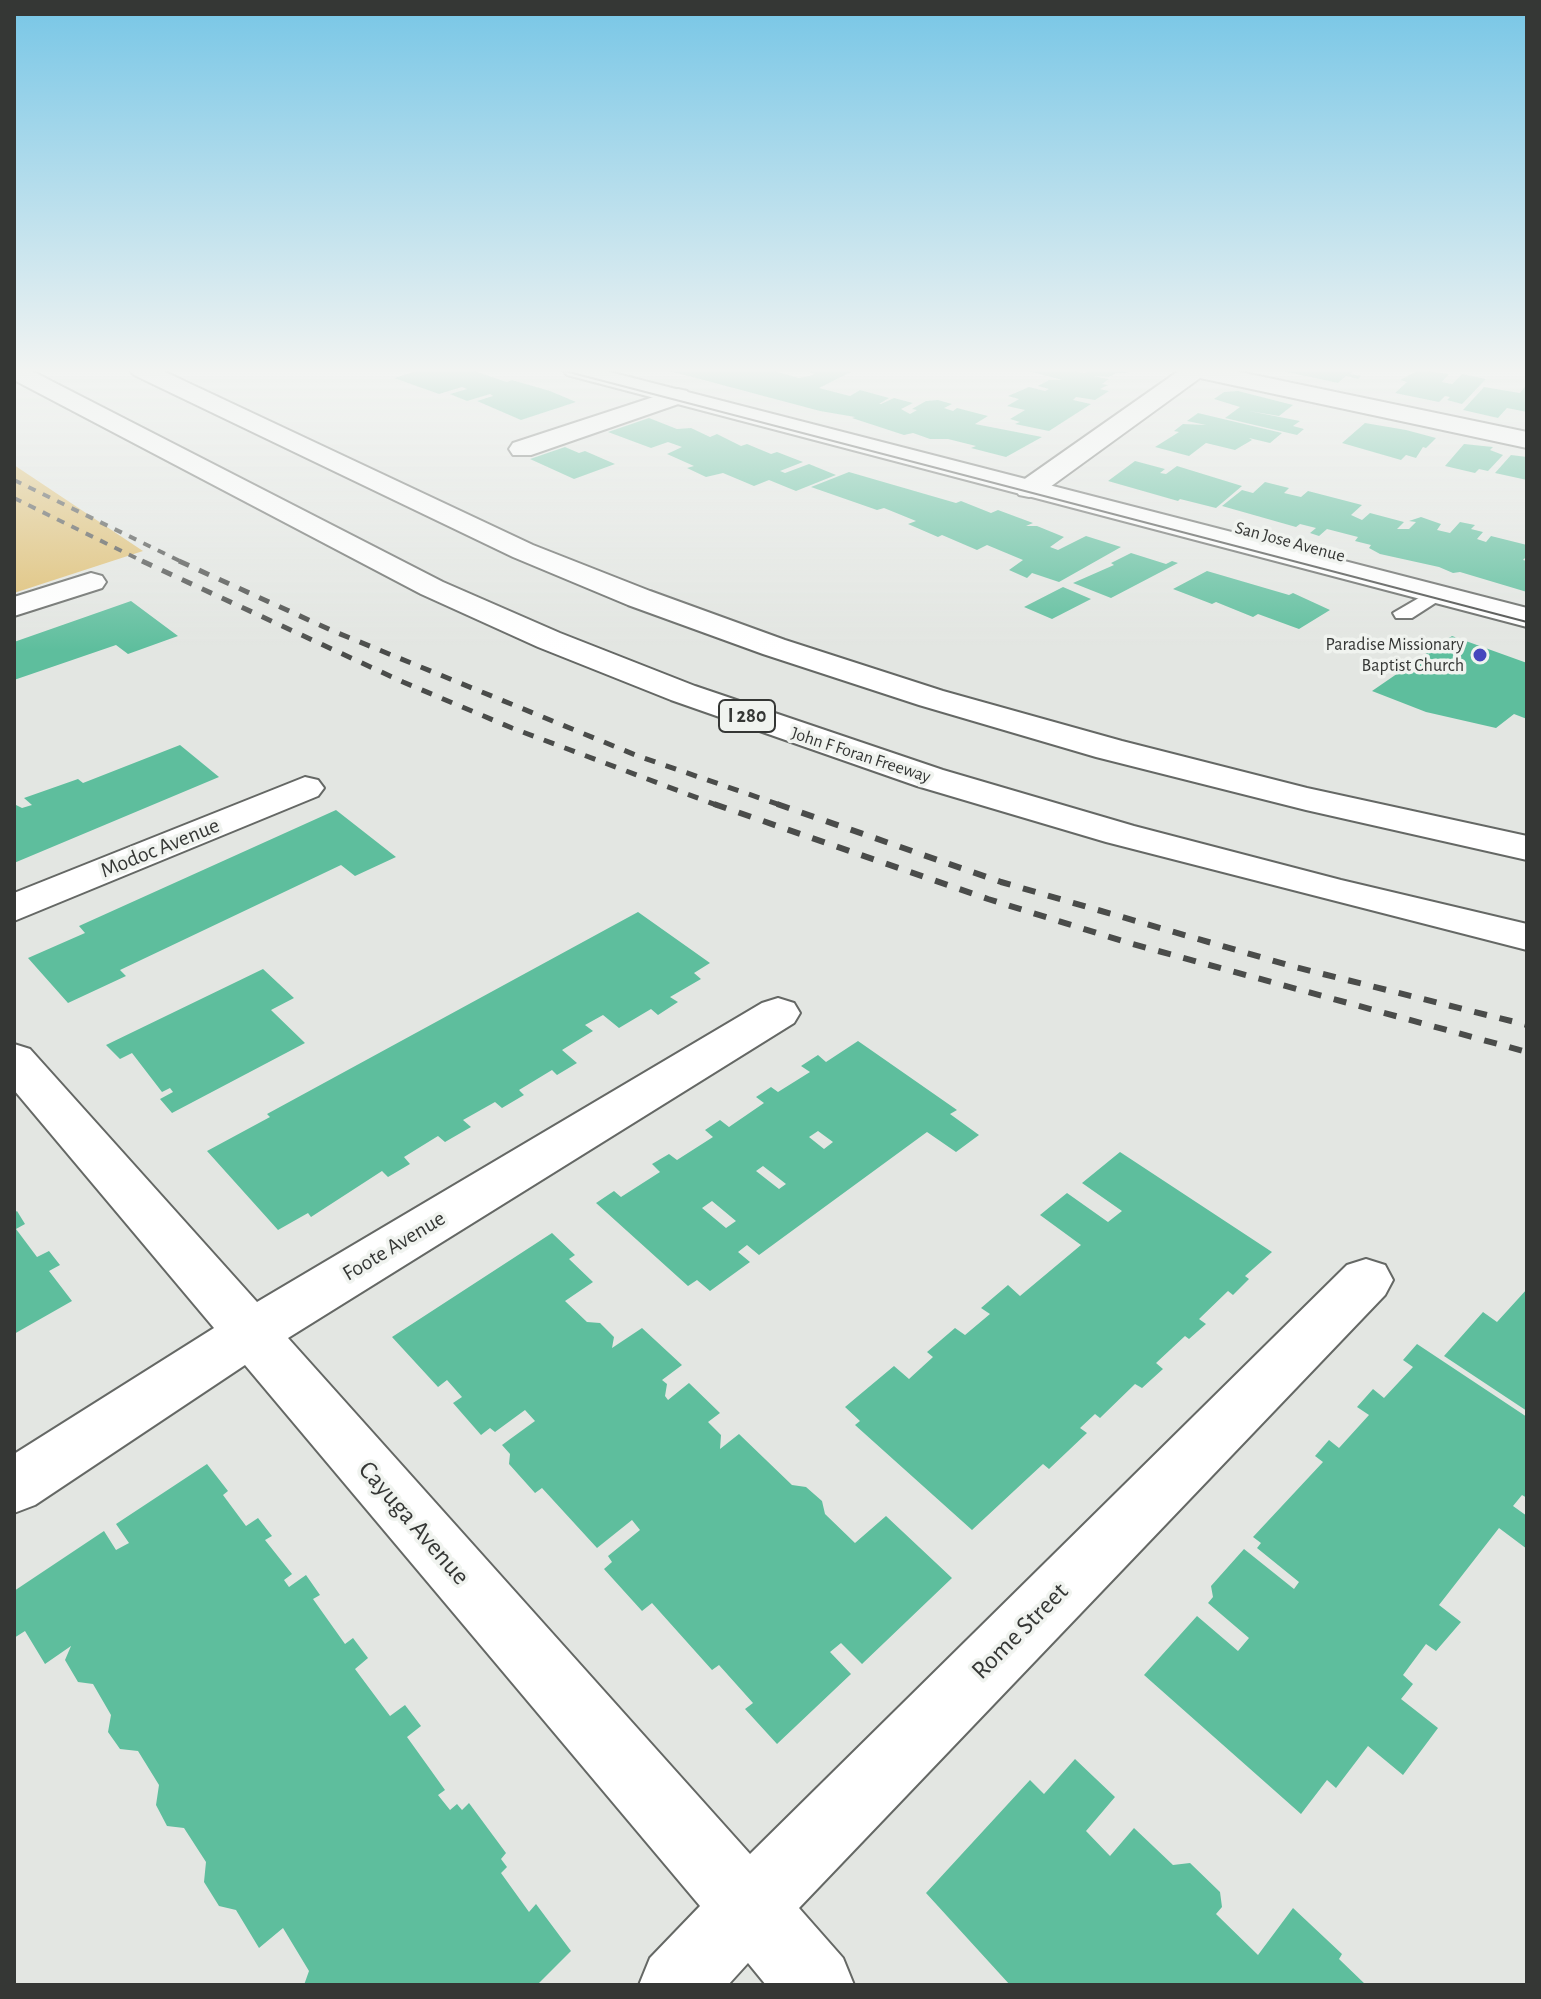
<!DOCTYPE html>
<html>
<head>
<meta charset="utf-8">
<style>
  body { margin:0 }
  #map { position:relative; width:1541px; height:1999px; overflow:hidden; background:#e3e6e2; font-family:"Alegreya Sans",sans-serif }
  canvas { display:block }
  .frame { position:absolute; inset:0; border:16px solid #353735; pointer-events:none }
</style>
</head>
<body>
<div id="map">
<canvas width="1541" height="1999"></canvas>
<div class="frame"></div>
</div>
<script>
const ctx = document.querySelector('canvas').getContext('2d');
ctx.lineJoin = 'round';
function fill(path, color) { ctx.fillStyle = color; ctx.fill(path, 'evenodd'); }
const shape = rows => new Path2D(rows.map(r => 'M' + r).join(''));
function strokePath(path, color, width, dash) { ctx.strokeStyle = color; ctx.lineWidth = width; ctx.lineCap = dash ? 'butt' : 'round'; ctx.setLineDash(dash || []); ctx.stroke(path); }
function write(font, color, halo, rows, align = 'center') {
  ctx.font = font + ' "Alegreya Sans",sans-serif'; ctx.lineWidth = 7; ctx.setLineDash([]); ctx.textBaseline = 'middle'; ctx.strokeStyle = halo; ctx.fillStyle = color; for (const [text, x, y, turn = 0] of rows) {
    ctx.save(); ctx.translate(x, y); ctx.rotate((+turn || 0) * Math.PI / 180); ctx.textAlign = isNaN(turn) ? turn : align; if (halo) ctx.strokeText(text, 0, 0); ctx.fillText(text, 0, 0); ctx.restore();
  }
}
fill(shape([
  [14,465,143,551,14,593]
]), '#debe71');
fill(shape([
  [421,370,471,370,507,382,512,380,550,391,576,402,521,420,477,401,493,396,490,394,467,401,450,394,467,389,462,387,439,394,394,378],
  [666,370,770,370,799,378,810,376,814,374,810,372,815,370,843,370,851,372,819,388,850,396,860,390,889,398,879,404,881,404,894,398,913,403,901,409,910,414,917,410,912,409,926,401,938,400,952,404,944,408,953,411,957,408,988,416,975,424,1042,437,1006,457,971,448,976,446,948,439,930,439,913,433,904,435,852,418,855,417,820,411],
  [1025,370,1069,370,1084,373,1087,372,1083,370,1117,370,1129,373,1116,373,1109,377,1093,376,1109,379,1102,384,1108,385,1100,389,1109,391,1095,400,1076,397,1073,400,1091,404,1049,431,1015,424,1020,422,1010,419,1025,410,1007,406,1019,399,1008,396,1029,387,1045,391,1049,389,1038,386,1049,380,1062,380],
  [1278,370,1355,370,1350,374,1361,376,1358,379,1346,376,1338,383],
  [1419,370,1449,374,1442,382,1452,384,1462,374,1486,379,1462,404,1447,400,1450,397,1445,396,1439,402,1395,393,1407,382,1400,380],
  [1527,384,1527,412,1507,408,1498,418,1463,410,1484,387,1520,393],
  [1238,391,1293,405,1279,416,1249,411,1300,421,1293,426,1304,429,1297,435,1225,418,1240,407,1214,399,1224,392],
  [1198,413,1282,433,1270,443,1249,438,1252,440,1235,450,1206,443,1189,456,1155,447,1179,432,1174,431,1183,424,1206,425,1187,421],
  [649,418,677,429,691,428,710,437,717,434,741,446,747,444,771,454,777,452,803,462,780,471,785,473,809,464,836,475,796,491,769,480,754,486,723,473,706,477,687,468,694,466,667,454,682,447,668,442,651,448,608,432],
  [1365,423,1406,430,1436,438,1426,448,1423,447,1416,458,1406,455,1401,460,1342,443],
  [1464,444,1493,447,1490,450,1503,455,1488,471,1479,469,1475,473,1445,466],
  [565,447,579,453,585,451,615,464,574,479,530,459],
  [1511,455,1527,457,1527,480,1495,473],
  [1135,461,1165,469,1160,473,1166,474,1177,466,1242,486,1216,508,1180,499,1178,501,1108,481],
  [849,472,956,503,961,501,991,513,998,510,1033,523,1026,526,1037,526,1064,537,1050,547,1058,550,1086,536,1121,547,1059,582,1032,573,1027,578,1009,570,1023,560,987,545,977,550,942,535,938,537,908,524,916,521,884,508,877,510,811,487],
  [1265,482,1289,488,1284,493,1301,497,1308,491,1362,505,1351,515,1362,520,1370,513,1404,522,1397,529,1409,529,1416,522,1409,521,1421,517,1441,524,1437,530,1450,533,1460,522,1475,525,1471,529,1483,532,1477,539,1486,542,1491,536,1527,545,1527,556,1523,560,1527,561,1527,592,1460,572,1453,573,1439,567,1380,554,1369,548,1371,545,1355,541,1358,537,1327,529,1319,536,1310,533,1316,528,1300,524,1296,527,1222,506,1242,490,1253,493],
  [1131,553,1166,564,1172,561,1178,563,1111,598,1073,583,1114,565,1111,563],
  [1207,571,1289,595,1293,593,1330,610,1299,629,1258,614,1253,617,1216,602,1212,604,1173,589],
  [1063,587,1091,599,1052,619,1024,607],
  [131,601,178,636,128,654,116,645,14,680,14,642],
  [1452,636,1527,663,1527,719,1514,714,1496,728,1426,712,1372,691],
  [180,745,219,777,14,863,14,804,22,808,32,805,24,798,78,779,83,783],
  [336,810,396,857,355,876,341,865,120,970,126,976,68,1003,28,958,85,933,79,926],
  [638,912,710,963,694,973,701,979,670,997,678,1002,658,1015,651,1009,619,1028,603,1015,585,1025,593,1031,562,1050,577,1063,557,1075,552,1070,519,1090,524,1095,502,1108,495,1102,463,1120,471,1127,445,1142,438,1136,404,1157,410,1164,388,1177,382,1171,311,1217,308,1213,278,1230,207,1151,270,1117,267,1114],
  [263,969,294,998,271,1010,305,1043,172,1113,160,1099,173,1092,170,1088,162,1092,132,1053,120,1059,106,1045],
  [858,1041,957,1110,950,1114,979,1135,956,1152,927,1132,759,1255,747,1245,738,1252,750,1262,710,1291,697,1280,688,1286,596,1203,614,1191,621,1197,660,1172,652,1164,669,1154,677,1160,713,1137,705,1130,720,1120,729,1127,764,1103,756,1097,771,1087,778,1092,810,1072,801,1066,818,1055,826,1062],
  [818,1131,833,1142,824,1149,809,1137],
  [763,1166,786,1184,779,1189,756,1171],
  [712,1201,736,1221,726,1228,702,1208],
  [1120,1152,1272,1252,1245,1276,1249,1279,1233,1295,1228,1291,1199,1319,1206,1324,1189,1339,1185,1336,1156,1363,1163,1369,1142,1388,1135,1384,1100,1418,1095,1414,1080,1428,1087,1433,1049,1469,1043,1464,972,1530,855,1425,860,1421,845,1407,894,1366,909,1379,933,1357,927,1352,955,1328,965,1335,990,1314,981,1308,1008,1285,1020,1296,1081,1245,1040,1215,1067,1193,1108,1222,1122,1211,1082,1183],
  [17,1211,25,1224,16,1229,37,1257,49,1251,60,1265,49,1271,72,1301,14,1334,14,1213],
  [552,1233,575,1255,569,1259,593,1282,565,1301,587,1322,600,1323,614,1337,612,1348,642,1328,682,1365,662,1380,667,1384,665,1396,668,1400,689,1383,720,1413,708,1422,721,1435,720,1449,739,1434,792,1485,806,1487,822,1501,825,1514,855,1543,886,1516,952,1578,862,1664,841,1643,830,1652,851,1674,777,1744,745,1709,753,1703,719,1665,712,1670,652,1603,642,1611,604,1569,612,1562,608,1556,640,1530,632,1520,597,1548,542,1488,535,1493,509,1464,510,1454,502,1445,535,1421,525,1410,495,1432,490,1428,481,1435,453,1403,462,1397,447,1380,438,1387,392,1337],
  [1527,1289,1527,1411,1444,1356,1483,1312,1497,1322],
  [1417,1344,1527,1417,1527,1498,1522,1495,1513,1506,1527,1516,1527,1549,1499,1528,1439,1605,1461,1622,1436,1651,1426,1644,1403,1675,1413,1684,1401,1699,1438,1728,1403,1775,1368,1746,1336,1788,1327,1780,1301,1814,1144,1675,1197,1616,1238,1651,1249,1638,1208,1603,1213,1597,1211,1586,1244,1549,1294,1589,1299,1582,1257,1548,1261,1543,1253,1537,1323,1462,1315,1456,1329,1440,1339,1448,1369,1415,1357,1407,1373,1389,1384,1398,1413,1367,1403,1360],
  [207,1464,228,1491,223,1495,246,1526,258,1518,272,1536,265,1540,292,1574,284,1580,289,1587,306,1575,320,1595,313,1599,345,1644,353,1638,368,1658,355,1669,390,1716,405,1705,421,1726,407,1737,445,1790,438,1795,450,1810,457,1804,462,1810,469,1803,506,1853,501,1859,507,1867,501,1873,529,1912,536,1904,571,1951,537,1985,304,1985,309,1971,283,1928,259,1948,236,1910,219,1906,204,1882,206,1862,184,1828,167,1826,156,1805,159,1785,138,1751,120,1749,108,1732,111,1715,93,1684,78,1682,65,1660,71,1646,45,1664,25,1631,14,1638,14,1591,104,1531,116,1550,129,1543,116,1524],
  [1075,1759,1115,1797,1086,1831,1110,1856,1134,1828,1173,1865,1190,1863,1220,1892,1222,1907,1216,1914,1258,1955,1293,1908,1342,1954,1339,1959,1366,1985,1010,1985,926,1893,1030,1780,1044,1794]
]), '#5ebe9d');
const service = shape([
  [1436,588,1446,594,1443,598,1412,618,1396,618,1393,613,1436,588]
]);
const minor = shape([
  [1180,370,1230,370,1527,432,1527,448,1200,378,1039,495,1029,497,1019,495,1015,489,1019,483,1180,370],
  [678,389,687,391,690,396,687,401,531,455,513,455,509,449,513,443,678,389],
  [91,573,102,576,106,582,102,588,14,616,14,597,91,573],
  [305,777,318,780,324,788,318,796,14,921,14,893,305,777],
  [778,998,794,1003,800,1013,794,1023,288,1338,750,1854,1347,1265,1366,1259,1385,1265,1393,1280,1385,1295,799,1908,843,1958,854,1985,766,1985,748,1963,728,1985,639,1985,650,1958,700,1906,245,1365,35,1505,14,1513,14,1454,214,1328,14,1090,14,1044,30,1049,257,1302,762,1003,778,998]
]);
const secondary = shape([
  [563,370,602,370,1527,608,1527,627,567,375,563,370]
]);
const motorway = shape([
  [14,370,30,370,443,582,560,633,695,686,943,770,1134,826,1341,880,1527,924,1527,950,1106,842,917,786,671,700,538,647,421,594,14,380,14,370],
  [130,370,161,370,533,545,650,591,785,640,943,691,1122,741,1307,788,1527,836,1527,860,1306,810,1096,757,919,705,763,654,628,605,513,557,134,375,130,370]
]);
strokePath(service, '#656865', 4);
strokePath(minor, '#656865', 4);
strokePath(secondary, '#656865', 4);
strokePath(motorway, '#656865', 4);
fill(service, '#fff');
fill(minor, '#fff');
fill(secondary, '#fff');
fill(motorway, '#fff');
strokePath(shape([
  [561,370,1527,622]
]), '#4a4c4a', 2);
strokePath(shape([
  [14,480,184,563],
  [14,498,146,563]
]), '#4a4c4a', 4, [8, 8]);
strokePath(shape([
  [142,561,403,682,512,728,719,806],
  [179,561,333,631,638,756,783,806]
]), '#4a4c4a', 5, [11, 11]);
strokePath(shape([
  [714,804,988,899,1129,943,1527,1052],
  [777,804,1001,882,1295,967,1527,1025]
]), '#4a4c4a', 6, [13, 13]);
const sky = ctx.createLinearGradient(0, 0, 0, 650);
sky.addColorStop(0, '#77c6e6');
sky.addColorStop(0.57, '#f2f4f2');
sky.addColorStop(1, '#f2f4f200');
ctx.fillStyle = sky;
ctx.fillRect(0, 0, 1541, 650);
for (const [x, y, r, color] of [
  [1480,655,8,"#4647bd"]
]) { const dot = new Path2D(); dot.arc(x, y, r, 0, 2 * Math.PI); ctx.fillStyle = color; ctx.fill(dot); strokePath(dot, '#f0f3ef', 3); }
write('18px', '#353735', '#f0f3ef', [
  ["San Jose Avenue",1290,542,15],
  ["John F Foran Freeway",861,755,18]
]);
write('18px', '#353735', '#f0f3ef', [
  ["Paradise Missionary",1464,645],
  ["Baptist Church",1464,666]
], 'right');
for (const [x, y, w] of [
  [747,716,56]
]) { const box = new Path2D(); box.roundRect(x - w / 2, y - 16, w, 32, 6); ctx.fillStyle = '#f0f3ef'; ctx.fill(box); strokePath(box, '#353735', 2); }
write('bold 20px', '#353735', null, [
  ["I 280",747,716]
]);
write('22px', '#353735', '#f0f3ef', [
  ["Modoc Avenue",160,848,-22],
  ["Foote Avenue",394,1246,-31]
]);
write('26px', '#353735', '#f0f3ef', [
  ["Cayuga Avenue",414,1523,49],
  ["Rome Street",1020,1631,-45]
]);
</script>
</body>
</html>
